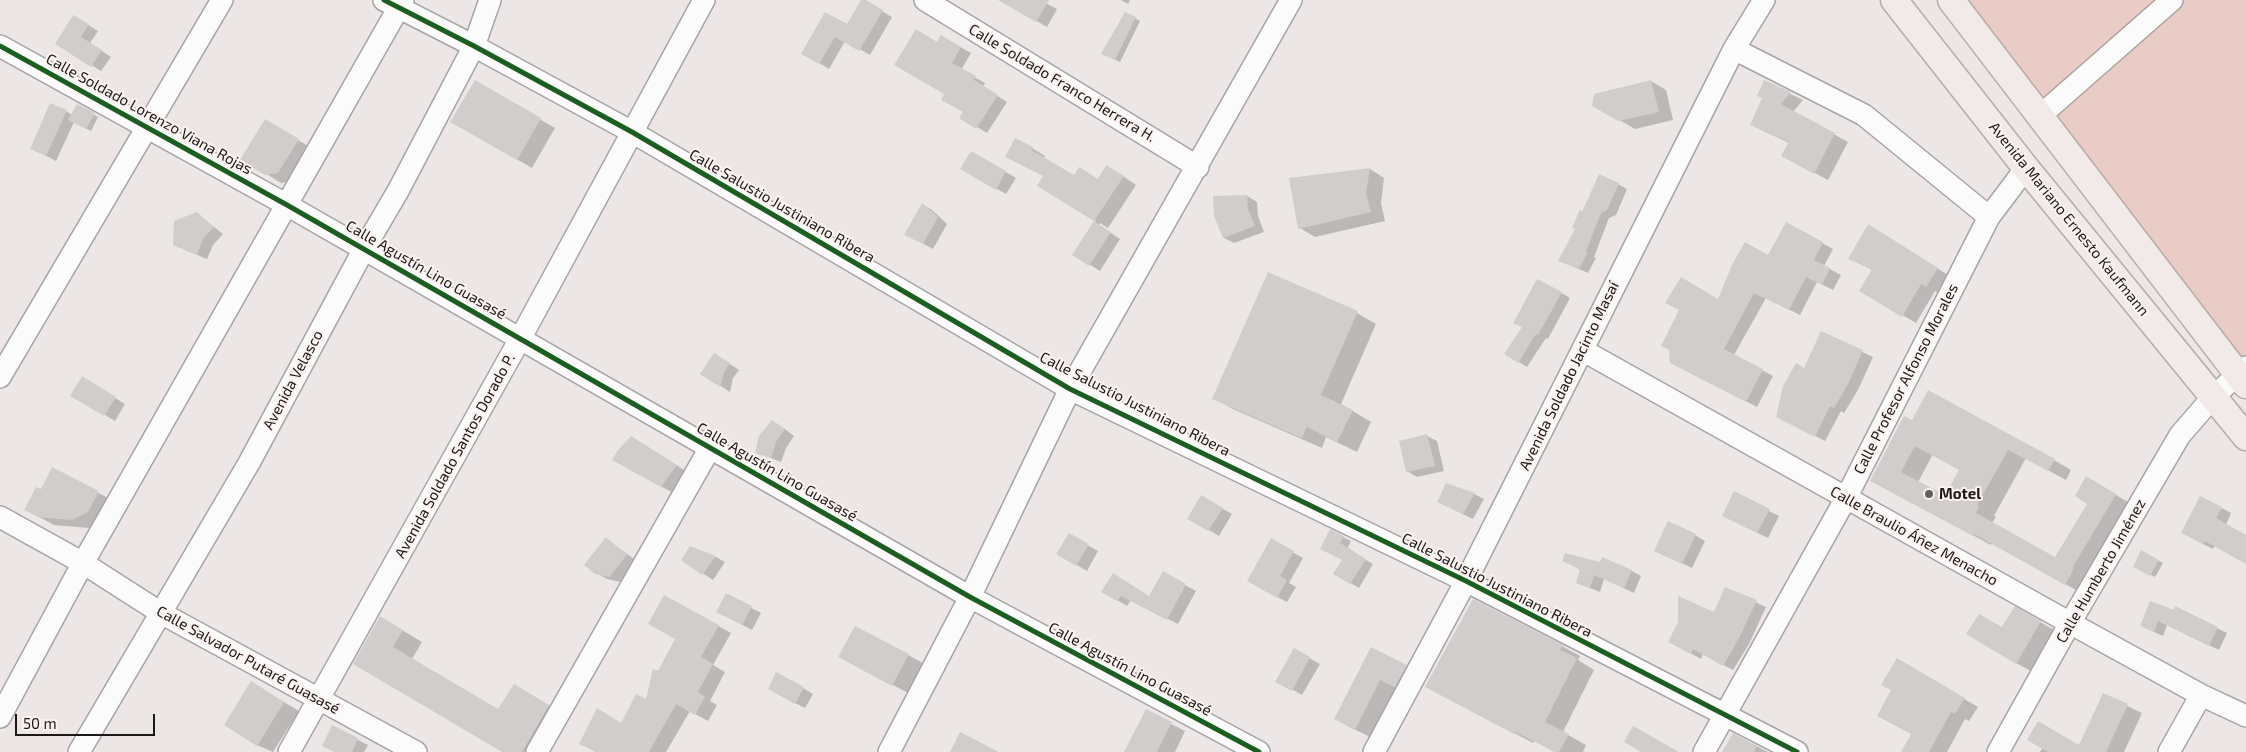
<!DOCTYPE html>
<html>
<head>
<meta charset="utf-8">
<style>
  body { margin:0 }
  #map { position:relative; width:2246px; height:752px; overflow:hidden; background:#ece7e6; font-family:"Exo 2",sans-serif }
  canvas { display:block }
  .scale { position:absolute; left:15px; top:714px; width:140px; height:22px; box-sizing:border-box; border:2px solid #1b1817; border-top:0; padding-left:6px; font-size:15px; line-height:18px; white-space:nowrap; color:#1b1817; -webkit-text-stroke:4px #fcf3f1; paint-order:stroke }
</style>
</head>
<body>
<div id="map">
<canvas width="2246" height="752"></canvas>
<div class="scale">50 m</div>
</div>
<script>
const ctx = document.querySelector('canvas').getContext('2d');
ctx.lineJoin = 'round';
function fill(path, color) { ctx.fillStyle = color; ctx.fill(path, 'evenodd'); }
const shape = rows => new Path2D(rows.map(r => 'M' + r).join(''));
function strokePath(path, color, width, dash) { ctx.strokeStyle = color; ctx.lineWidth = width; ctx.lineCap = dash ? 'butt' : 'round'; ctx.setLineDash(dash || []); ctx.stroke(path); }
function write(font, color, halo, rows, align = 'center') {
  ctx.font = font + ' "Exo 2",sans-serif'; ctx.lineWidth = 4; ctx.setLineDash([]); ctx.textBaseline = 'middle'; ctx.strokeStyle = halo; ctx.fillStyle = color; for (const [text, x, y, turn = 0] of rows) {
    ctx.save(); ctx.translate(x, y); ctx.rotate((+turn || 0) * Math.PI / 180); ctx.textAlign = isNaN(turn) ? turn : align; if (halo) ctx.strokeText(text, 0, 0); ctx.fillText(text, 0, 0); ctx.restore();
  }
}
fill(shape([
  [1960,0,2246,0,2246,384]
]), '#e9ccc6');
fill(shape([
  [862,0,892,17,870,55,845,41,829,69,803,53,847,26],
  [1019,0,1040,0,1057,9,1047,27,1014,8],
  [1121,0,1130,0,1128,4],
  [1126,13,1140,21,1120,62,1107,56],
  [74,16,98,31,90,43,111,57,101,71,56,43],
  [941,36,971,53,961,70,985,83,983,87,1007,102,987,133,961,117,964,112,946,94,937,43],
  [1651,81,1666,90,1673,120,1635,129,1593,105],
  [475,82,555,128,532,168,452,122],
  [1765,82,1803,100,1793,112,1848,142,1828,180,1796,163,1789,143,1751,125,1763,97],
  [78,105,98,117,91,131,74,122,56,161,31,148,66,111,72,115],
  [265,120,313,149,293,181,281,183,242,159],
  [1032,148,1045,156,1044,159,1074,177,1099,180,1120,174,1136,185,1108,228,1100,223,1099,225,1120,239,1100,271,1074,255,1096,221,1038,186,1044,176,1020,164],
  [971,152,1016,178,1006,194,962,169],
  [1370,169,1384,178,1381,203,1385,221,1315,237,1300,228],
  [1618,184,1627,189,1616,215,1609,218,1594,257,1596,258,1588,273,1560,261,1576,229,1581,211,1584,212],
  [1247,196,1257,202,1258,216,1264,232,1234,243,1224,238],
  [922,204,932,210,947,224,933,249,916,240],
  [196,213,223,234,213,245,207,259,185,250],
  [1787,224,1833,249,1824,266,1841,275,1833,290,1817,282,1800,315,1766,298,1734,355,1773,376,1757,407,1683,368,1717,300,1768,256],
  [1882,233,1951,277,1940,294,1935,291,1916,323,1860,290,1873,270,1849,259],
  [1562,293,1570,298,1548,339,1546,338,1527,367,1506,354,1523,327],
  [1357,313,1376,324,1341,404,1371,422,1357,452,1326,437,1322,448,1233,409,1214,398],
  [1822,333,1873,357,1858,390,1844,413,1841,411,1825,441,1788,422,1805,370],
  [724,360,739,370,733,378,730,392,702,374],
  [82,378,125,404,115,421,72,395],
  [1912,421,2054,460,2071,470,2066,480,2026,458,1994,516,1996,517,1992,523,2056,559,2089,503,2087,478,2133,505,2083,594,1991,543,1991,545,1889,490],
  [1933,454,1961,470,1946,497,1918,482],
  [782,427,794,436,786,448,781,462,756,452],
  [1427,436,1437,441,1444,471,1417,477,1407,471],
  [646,447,691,474,677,495,629,469],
  [53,469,114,501,104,520,88,528,54,525,26,510,41,491],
  [1474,494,1484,499,1473,519,1438,502],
  [1202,497,1232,514,1219,536,1189,518],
  [2222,508,2231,513,2226,525,2246,537,2246,563,2215,545,2213,549,2193,539],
  [1769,511,1779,516,1768,538,1733,521],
  [1069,535,1098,551,1087,571,1058,554],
  [1695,535,1705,541,1692,568,1666,556],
  [1343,537,1351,541,1347,549,1373,564,1359,588,1335,574,1344,560,1330,553],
  [606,539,637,561,620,582,607,579,596,573],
  [1271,540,1303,558,1289,583,1296,587,1287,602,1258,587],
  [2142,552,2163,563,2155,577,2134,566],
  [716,557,725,562,713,580,683,560],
  [1564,561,1632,571,1641,576,1634,593,1604,579,1600,592,1577,583,1581,570],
  [1163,573,1196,591,1178,624,1131,600,1127,606,1103,591,1150,598],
  [1725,588,1766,607,1749,644,1733,670,1703,654,1701,659,1679,647,1714,614],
  [727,595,761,613,752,630,728,617],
  [665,596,731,633,713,665,725,672,710,701,717,705,708,721,690,711,666,752,596,752,580,743,621,724,647,701,659,673,677,639],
  [2015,608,2056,631,2031,671,2016,663,2003,629],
  [2176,608,2227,633,2219,650,2167,625,2163,636,2141,626,2174,611],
  [380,617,422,642,412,659,499,711,514,685,569,717,548,752,504,752,354,663],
  [1562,646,1580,656,1578,660,1594,670,1563,732,1586,745,1583,752,1555,752,1534,741,1533,743,1445,696],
  [1371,649,1421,675,1410,695,1396,687,1370,737,1350,727],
  [1295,650,1320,664,1302,695,1277,681],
  [908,655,923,663,908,693,855,665],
  [1897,660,1978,707,1969,721,1965,719,1947,752,1902,752,1912,734,1893,690],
  [803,688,813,694,805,708,779,695],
  [267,692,299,711,273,752,257,745],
  [2104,695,2142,713,2124,752,2040,752,2043,747,2080,747],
  [1146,711,1185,731,1175,752,1126,752],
  [333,727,368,745,364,752,335,752],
  [1733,734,1768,752,1723,752]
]), '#0003');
fill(shape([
  [861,0,866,0,883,10,859,51,835,37,819,64,801,54,825,12,847,24],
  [998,0,1049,0,1036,22],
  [1125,12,1136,17,1115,60,1101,54],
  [73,15,89,24,81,37,102,50,91,67,55,44],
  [916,29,937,42,941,35,961,47,952,63,976,76,974,80,998,95,976,129,959,118,963,112,941,100,944,94,894,65],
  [475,80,541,118,517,160,450,122],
  [1651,80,1659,112,1618,121,1592,106,1594,94],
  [1764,80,1791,92,1781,104,1835,133,1814,174,1781,156,1789,142,1750,125,1762,98,1757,96],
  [50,103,67,110,46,156,30,149],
  [77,104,95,113,86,129,68,120],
  [265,119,299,139,278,173,265,175,240,160],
  [1015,138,1033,147,1031,150,1074,175,1079,167,1098,179,1106,165,1124,176,1094,221,1037,186,1043,176,1005,157],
  [971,151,1006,171,996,190,960,169],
  [1370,168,1366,193,1371,212,1298,229,1289,178],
  [1599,174,1619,183,1607,210,1601,213,1586,251,1588,252,1579,269,1558,261,1575,229,1572,228,1580,209,1582,212],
  [1247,195,1248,209,1255,226,1223,238,1214,216,1213,196],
  [922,203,938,217,923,244,904,235],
  [197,212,214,227,203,239,197,255,173,245,174,221],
  [1094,221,1111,232,1089,266,1072,255],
  [1786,222,1823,242,1814,260,1830,268,1822,285,1806,277,1789,310,1754,293,1724,349,1763,369,1746,402,1670,363,1669,350,1661,346,1679,310,1665,303,1681,277,1718,299,1732,265,1745,242,1768,255],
  [1868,224,1938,268,1926,287,1921,284,1902,317,1859,291,1872,269,1848,259],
  [1268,272,1358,311,1321,395,1353,410,1337,442,1307,427,1302,438,1212,399],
  [1537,279,1562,292,1538,335,1536,334,1518,363,1504,354,1522,327,1513,323],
  [1821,331,1863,350,1848,384,1834,408,1830,406,1815,437,1776,417,1783,386,1796,363,1804,368],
  [714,353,730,363,724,372,720,387,700,374],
  [82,376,116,397,104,416,70,396],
  [1928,390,2055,459,2048,471,2008,450,1977,505,1979,506,1976,513,2055,557,2087,504,2075,496,2086,476,2116,494,2073,567,2074,568,2065,585,1974,534,1973,536,1870,481,1904,416,1912,420],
  [1915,446,1959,470,1945,495,1901,472],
  [772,420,785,429,776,442,771,458,755,453,759,436],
  [1427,434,1435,466,1406,472,1399,441],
  [631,436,677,465,661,487,612,460,618,450],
  [52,467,99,491,88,512,72,520,38,517,24,510,36,487,41,489],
  [1446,483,1475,493,1463,514,1437,502],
  [1734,491,1770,509,1757,533,1722,516],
  [1201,495,1223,508,1208,531,1187,519],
  [2200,496,2222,507,2216,518,2246,535,2246,564,2205,541,2203,544,2181,533],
  [1668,521,1696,534,1682,564,1654,551],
  [1330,529,1344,536,1340,543,1366,559,1350,584,1333,574,1342,560,1320,549],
  [1069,533,1089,544,1076,566,1056,554],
  [606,537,627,555,609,577,595,574,584,565],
  [1271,538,1294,551,1280,576,1287,580,1277,598,1247,581],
  [690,546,716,556,702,575,681,560],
  [2141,550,2159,560,2150,576,2133,567],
  [1565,553,1600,562,1602,557,1632,570,1624,588,1594,575,1590,588,1576,583,1580,569,1562,561],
  [1163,571,1186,584,1167,620,1121,596,1117,601,1101,592,1113,573,1149,596],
  [1725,587,1757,600,1739,638,1723,666,1693,649,1691,654,1668,642,1678,622,1678,596,1714,612],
  [726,593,752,606,742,625,716,612],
  [664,595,719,625,701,657,713,664,698,692,705,697,695,715,676,704,649,752,596,752,579,744,597,708,621,723,636,694,646,699,653,669,658,671,675,639,648,624],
  [1473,599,1563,645,1560,650,1577,658,1545,722,1569,734,1559,752,1555,752,1515,732,1514,734,1425,687],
  [2150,601,2174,610,2175,606,2218,627,2209,646,2158,621,2154,632,2140,626],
  [2015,606,2041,621,2016,664,1966,634,1979,614,2002,627],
  [380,616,403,630,393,647,498,709,514,684,549,705,522,752,502,752,353,664],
  [855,626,909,654,892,686,838,657],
  [1371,647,1407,665,1395,687,1380,680,1355,730,1334,719],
  [1294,648,1310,657,1292,691,1275,682],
  [1897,658,1965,698,1955,714,1951,712,1929,752,1901,752,1911,734,1877,716,1891,690,1881,685],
  [776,672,804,687,795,704,768,689],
  [251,681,284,702,257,746,224,725],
  [2103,693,2128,704,2106,752,2048,752,2027,740,2038,721,2079,745],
  [1146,709,1172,722,1157,752,1124,752],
  [332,725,358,738,352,752,334,752,322,746],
  [1633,726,1679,752,1641,752,1624,742],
  [960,732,999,752,950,752],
  [1733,733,1757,746,1754,752,1722,752]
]), '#d1cdcd');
const minor = shape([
  [384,0,474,46,632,132,1070,389,1466,581,1797,752],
  [925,0,1198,167],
  [0,46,287,205,970,597,1259,752],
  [1734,49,1864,115,1989,217],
  [2041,115,2172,0],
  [1584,351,2070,623,2201,695,2246,716],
  [0,377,222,0],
  [0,517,83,563,161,613,416,752],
  [0,717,83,563,403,0],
  [79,752,249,463,364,249,398,191,474,46,490,0],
  [289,752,520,339,704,0],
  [537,752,710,448],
  [889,752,970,597,1070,389,1291,0],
  [1374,752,1466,581,1734,49,1764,0],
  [1704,752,1846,498,1989,217,2026,168],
  [1998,752,2070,623,2180,435,2213,397,2246,367],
  [2169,752,2201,695]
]);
const major = shape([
  [1894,0,2026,168,2246,437],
  [1951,0,2246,385]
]);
strokePath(minor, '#a8a4a3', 24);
strokePath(major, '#b8aaa8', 29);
strokePath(minor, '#fcfbfb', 21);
strokePath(major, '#f2eae9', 26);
strokePath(shape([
  [384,0,474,46,632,132,1070,389,1466,581,1797,752],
  [0,46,287,205,970,597,1259,752]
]), '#1b5e20', 5);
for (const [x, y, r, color] of [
  [1929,494,5,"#64605f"]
]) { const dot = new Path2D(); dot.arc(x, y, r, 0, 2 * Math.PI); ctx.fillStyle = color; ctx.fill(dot); strokePath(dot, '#fcf3f1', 2); }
write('15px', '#1b1817', '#fcf3f1', [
  ["Calle Soldado Franco Herrera H.",1062,83,31],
  ["Calle Soldado Lorenzo Viana Rojas",149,114,29],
  ["Calle Salustio Justiniano Ribera",782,206,30],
  ["Avenida Mariano Ernesto Kaufmann",2069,219,51],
  ["Calle Agustín Lino Guasasé",426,270,30],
  ["Avenida Soldado Jacinto Masaí",1569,376,-64],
  ["Calle Profesor Alfonso Morales",1906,379,-63],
  ["Avenida Velasco",293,380,-62],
  ["Calle Salustio Justiniano Ribera",1135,404,27],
  ["Avenida Soldado Santos Dorado P.",455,456,-61],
  ["Calle Agustín Lino Guasasé",777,472,30],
  ["Calle Braulio Áñez Menacho",1914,536,29],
  ["Calle Humberto Jiménez",2101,571,-60],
  ["Calle Salustio Justiniano Ribera",1497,585,27],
  ["Calle Salvador Putaré Guasasé",248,660,29],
  ["Calle Agustín Lino Guasasé",1130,669,28]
]);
write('bold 15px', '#1b1817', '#fcf3f1', [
  ["Motel",1939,494]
], 'left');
</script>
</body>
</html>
